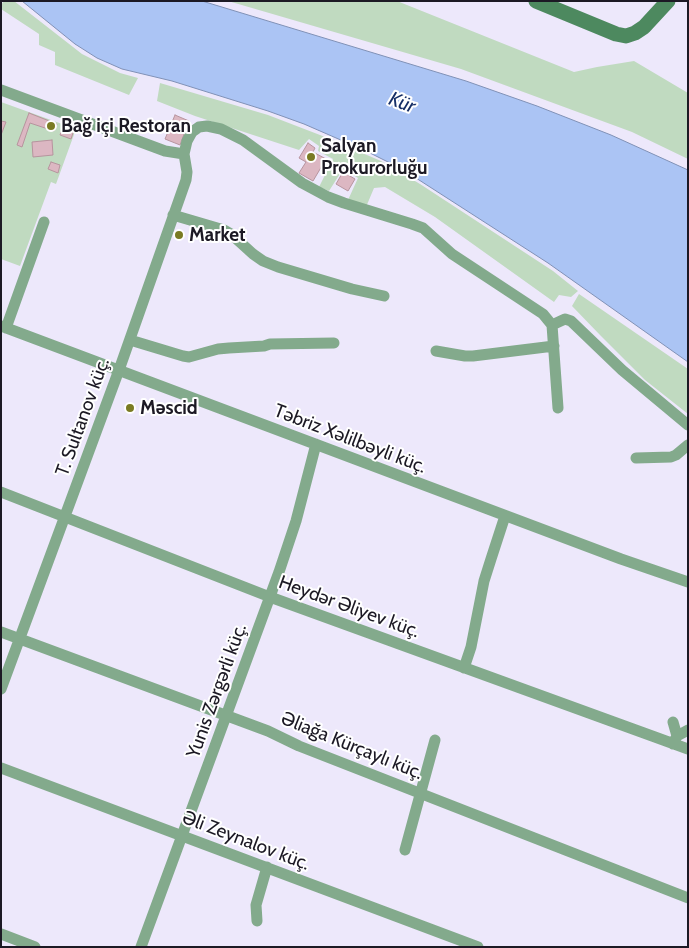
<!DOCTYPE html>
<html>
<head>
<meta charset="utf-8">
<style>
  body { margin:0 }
  #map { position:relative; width:689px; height:948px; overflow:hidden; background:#ede8fb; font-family:Cabin,sans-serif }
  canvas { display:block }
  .frame { position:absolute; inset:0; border:2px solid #1c1924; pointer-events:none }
</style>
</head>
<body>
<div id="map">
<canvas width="689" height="948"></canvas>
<div class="frame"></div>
</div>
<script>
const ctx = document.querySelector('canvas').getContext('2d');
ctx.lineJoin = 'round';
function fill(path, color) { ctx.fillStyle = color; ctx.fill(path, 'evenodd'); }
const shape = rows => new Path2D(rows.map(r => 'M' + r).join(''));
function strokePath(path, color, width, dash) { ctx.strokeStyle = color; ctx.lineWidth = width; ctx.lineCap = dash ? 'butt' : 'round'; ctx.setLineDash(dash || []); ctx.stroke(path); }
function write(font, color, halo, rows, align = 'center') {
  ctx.font = font + ' Cabin,sans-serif'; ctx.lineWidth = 4; ctx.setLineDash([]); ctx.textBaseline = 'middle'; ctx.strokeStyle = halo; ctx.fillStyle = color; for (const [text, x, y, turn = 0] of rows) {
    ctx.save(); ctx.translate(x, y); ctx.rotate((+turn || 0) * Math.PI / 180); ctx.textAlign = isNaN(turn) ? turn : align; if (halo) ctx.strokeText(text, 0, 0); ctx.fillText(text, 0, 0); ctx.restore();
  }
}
fill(shape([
  [4,1,14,1,82,54,120,73,138,78,129,95,55,65,55,52,39,45,39,34,1,9,1,5],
  [228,1,397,1,574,72,597,67,634,61,688,93,688,159,632,132,461,69],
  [160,83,268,115,320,135,381,161,420,184,553,271,578,291,571,297,559,295,554,302,435,217,385,187,374,188,366,207,348,200,358,178,343,169,329,191,319,187,333,159,318,151,319,146,309,139,299,150,195,116,157,101],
  [1,102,76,129,56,184,51,182,20,266,1,259],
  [579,294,688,369,688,414,645,380,600,335,572,306]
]), '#c0dac0');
const water = shape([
  [22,1,202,1,466,81,537,106,611,135,688,170,688,362,548,263,402,169,366,151,304,124,268,111,172,81,122,69,97,58,75,44,22,1]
]);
fill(water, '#abc4f4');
strokePath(water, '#8091b6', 1);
const building = shape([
  [29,113,57,124,54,131,30,123,22,147,17,145,29,113],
  [175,115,189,121,180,145,165,139,175,115],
  [1,121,6,122,1,135,1,121],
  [63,126,74,130,71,139,60,135,63,126],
  [52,140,53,155,33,157,32,142,52,140],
  [308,143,315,148,313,152,326,159,313,181,299,173,306,162,299,158,308,143],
  [51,162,60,165,58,173,48,169,51,162],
  [343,172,355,179,348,191,336,184,343,172]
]);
fill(building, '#dcb7c2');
strokePath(building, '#b7949e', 1);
strokePath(shape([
  [1,90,165,151,184,154],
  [173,215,224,230,231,234,253,254,263,261,278,267,352,289,384,296],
  [552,325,558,408],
  [1,326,621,559,688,582],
  [6,328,44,222],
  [130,340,183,356,189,357,218,349,229,348,264,346,270,344,334,343],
  [436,351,465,356,473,356,554,346],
  [636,458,671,457,676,455,688,445],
  [1,492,270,597,688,749],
  [1,632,268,731,299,746,688,898],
  [464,668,471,647,484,581,491,559,505,516],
  [1,689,119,370,186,180,187,172,184,154,187,141,192,132,199,127,207,126,221,129,243,140,302,183,328,197,344,203,412,224,423,228,452,254,543,314,552,325,565,319,571,321,622,370,688,425],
  [673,722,677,736],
  [673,744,677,736,688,730],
  [1,768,478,947],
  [405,850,435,740],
  [257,921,256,905,267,867],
  [1,934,35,947],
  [141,947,279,572,296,521,316,444]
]), '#83aa8c', 11);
strokePath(shape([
  [536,1,616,34,626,36,635,33,644,27,668,1]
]), '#4d895f', 15);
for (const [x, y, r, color] of [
  [51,126,5,"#7a7b23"],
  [311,157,5,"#7a7b23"],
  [179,235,5,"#7a7b23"],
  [130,408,5,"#7a7b23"]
]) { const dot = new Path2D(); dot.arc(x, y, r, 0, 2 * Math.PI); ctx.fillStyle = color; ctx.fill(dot); strokePath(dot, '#fff', 2); }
write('bold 19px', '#1c1924', '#fff', [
  ["Bağ içi Restoran",61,126],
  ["Salyan",321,146],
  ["Prokurorluğu",321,168],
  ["Market",189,235],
  ["Məscid",140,408]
], 'left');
write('19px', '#1c1924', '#fff', [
  ["T. Sultanov küç.",83,417,-70],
  ["Təbriz Xəlilbəyli küç.",350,439,21],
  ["Heydər Əliyev küç.",349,607,20],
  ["Yunis Zərgərli küç.",217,691,-70],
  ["Əliağa Kürçaylı küç.",352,746,22],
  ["Əli Zeynalov küç.",246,841,21]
]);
write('italic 20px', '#152e66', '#fff', [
  ["Kür",402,103,21]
]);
</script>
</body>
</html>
